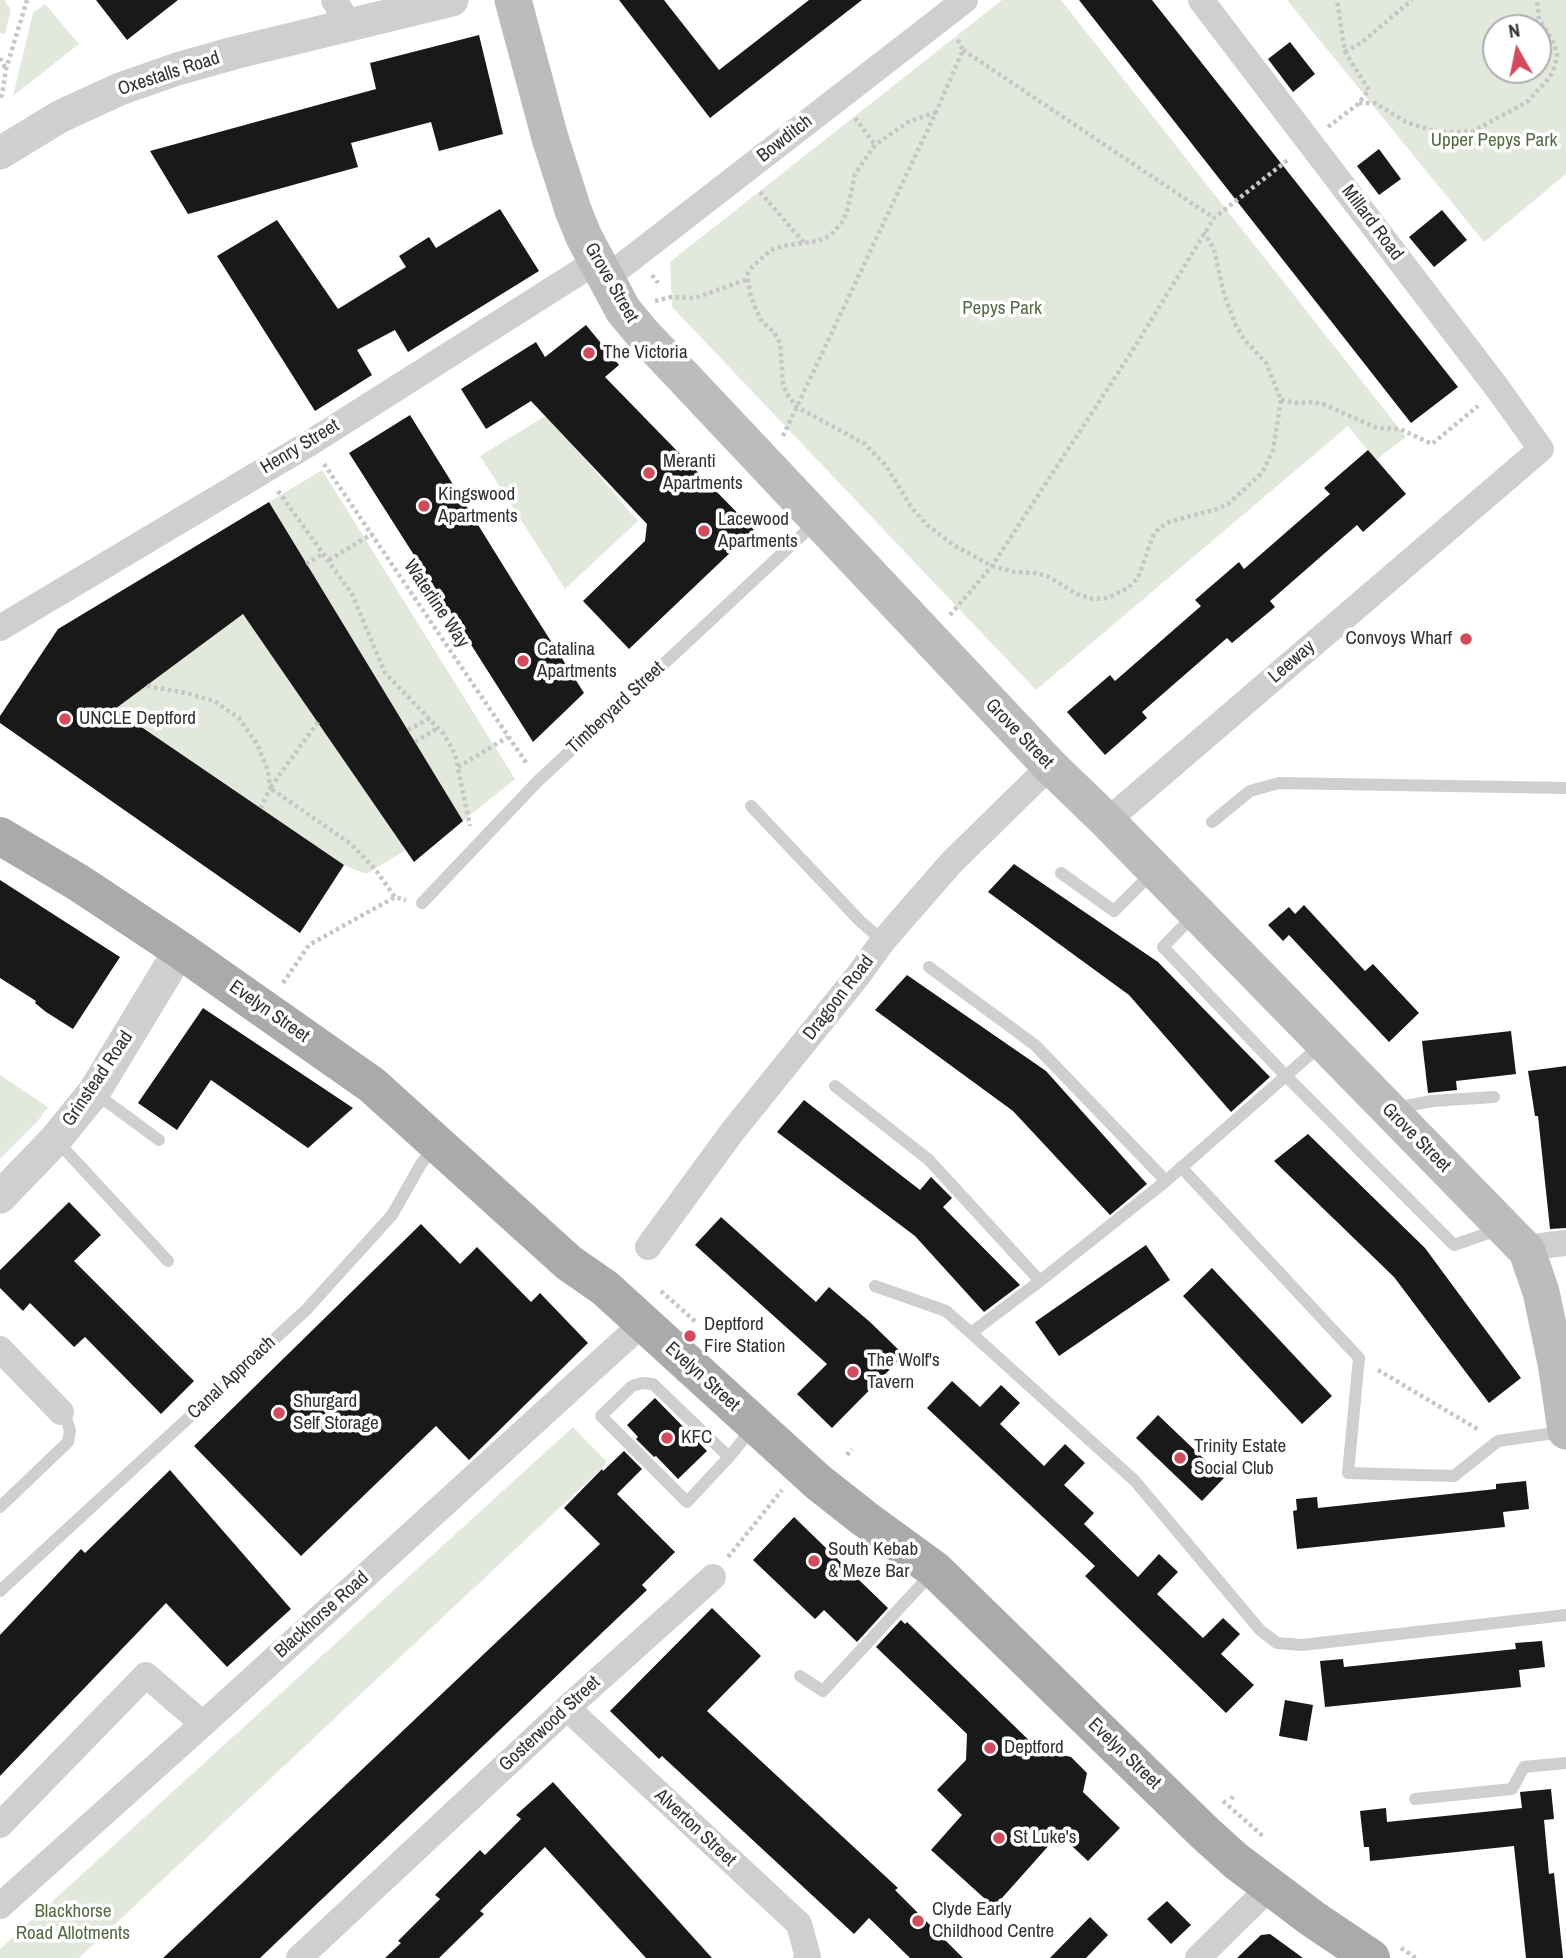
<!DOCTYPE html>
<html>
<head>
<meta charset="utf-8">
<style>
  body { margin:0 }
  #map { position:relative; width:1566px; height:1958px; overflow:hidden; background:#fff; font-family:"Archivo Narrow",sans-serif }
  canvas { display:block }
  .north { position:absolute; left:1482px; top:14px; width:70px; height:70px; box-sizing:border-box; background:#fff; border:2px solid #adadad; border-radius:50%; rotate:351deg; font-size:19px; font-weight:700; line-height:28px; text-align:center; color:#323232 }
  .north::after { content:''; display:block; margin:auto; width:24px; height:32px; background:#d24b5d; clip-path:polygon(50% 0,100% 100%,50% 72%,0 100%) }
</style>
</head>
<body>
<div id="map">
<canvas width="1566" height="1958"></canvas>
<div class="north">N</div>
</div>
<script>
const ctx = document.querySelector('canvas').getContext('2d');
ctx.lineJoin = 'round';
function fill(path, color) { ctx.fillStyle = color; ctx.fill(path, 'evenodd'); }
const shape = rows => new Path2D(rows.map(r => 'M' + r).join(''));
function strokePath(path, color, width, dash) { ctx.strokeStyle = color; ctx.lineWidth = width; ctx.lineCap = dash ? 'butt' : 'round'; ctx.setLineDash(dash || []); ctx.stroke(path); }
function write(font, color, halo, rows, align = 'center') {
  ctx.font = font + ' "Archivo Narrow",sans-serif'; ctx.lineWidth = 7; ctx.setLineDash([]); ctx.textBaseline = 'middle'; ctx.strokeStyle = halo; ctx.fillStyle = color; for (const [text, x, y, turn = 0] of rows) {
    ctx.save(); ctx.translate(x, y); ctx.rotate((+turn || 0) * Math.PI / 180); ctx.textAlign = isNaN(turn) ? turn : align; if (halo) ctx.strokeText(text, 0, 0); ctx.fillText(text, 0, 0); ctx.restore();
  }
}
fill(shape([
  [0,0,4,0,11,10,5,34,0,33],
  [1002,0,1061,0,1406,437,1376,460,1348,426,1036,690,672,307,670,262],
  [1287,0,1566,0,1566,174,1484,242],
  [1496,28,1538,28,1538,70,1496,70],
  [45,4,79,44,13,96,33,13],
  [547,415,638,521,565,589,480,456],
  [322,470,515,779,463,821,269,502],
  [243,614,406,850,366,874,344,865,115,709],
  [0,1075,48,1107,37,1122,0,1159],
  [573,1427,607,1462,602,1468,79,1958,0,1958,0,1949]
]), '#e3e8dd');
fill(shape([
  [96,0,178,0,127,40],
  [619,0,664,0,719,70,809,0,862,0,710,118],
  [1079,0,1152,0,1458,387,1411,423],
  [479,35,503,134,439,151,431,122,351,143,358,167,188,214,150,151,376,89,370,63],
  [1290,42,1315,74,1293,92,1268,59],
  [1379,149,1401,179,1379,195,1357,166],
  [500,209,539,271,408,352,395,330,357,350,372,375,315,411,217,256,277,220,338,309,406,267,399,256,429,237,436,248],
  [1442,210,1467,240,1434,267,1409,237],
  [586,325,619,365,605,377,754,530,629,649,583,601,645,541,647,524,531,401,486,429,461,389,536,342,545,357],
  [410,415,519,591,584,693,533,742,349,453],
  [1368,450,1406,494,1363,532,1357,525,1270,601,1275,607,1232,643,1227,638,1142,712,1147,718,1105,755,1067,712,1110,675,1115,681,1201,606,1195,600,1239,562,1244,569,1330,494,1324,488],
  [269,502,463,821,414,862,243,614,115,709,344,865,300,933,0,723,0,716,58,629],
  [1014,864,1158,962,1270,1077,1231,1112,1129,995,988,892],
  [0,880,120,957,73,1029,46,1012,35,1003,36,1001,0,978],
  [1304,905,1365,971,1373,964,1419,1013,1389,1042,1289,935,1283,941,1268,925,1289,907,1295,914],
  [907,975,1046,1071,1147,1184,1110,1215,1013,1111,875,1010],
  [203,1008,353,1108,308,1148,211,1080,177,1130,138,1103],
  [1511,1031,1516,1074,1456,1081,1457,1090,1428,1093,1422,1041],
  [1566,1066,1566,1228,1550,1229,1538,1116,1535,1116,1528,1071],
  [804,1100,920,1190,931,1177,952,1198,943,1207,1020,1285,984,1312,915,1236,777,1132],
  [1308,1134,1425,1248,1521,1378,1489,1403,1394,1277,1274,1161],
  [69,1202,101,1235,74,1261,194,1381,161,1414,85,1337,74,1347,30,1303,23,1311,0,1288,0,1270],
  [721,1217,816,1302,829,1287,870,1322,904,1355,832,1428,797,1394,827,1364,695,1245],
  [421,1224,460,1264,477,1247,531,1302,540,1293,588,1343,469,1460,436,1426,301,1556,194,1446],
  [1146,1245,1170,1280,1059,1356,1035,1322],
  [1212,1268,1332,1396,1302,1424,1183,1296],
  [952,1381,980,1407,1001,1385,1020,1403,1000,1424,1044,1466,1065,1444,1085,1463,1064,1485,1094,1513,1084,1524,1138,1577,1159,1554,1178,1572,1157,1594,1203,1638,1223,1618,1240,1634,1221,1654,1254,1685,1226,1713,1085,1576,1095,1566,927,1408],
  [655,1398,707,1451,678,1479,656,1456,654,1457,636,1439,638,1437,627,1425],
  [1158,1415,1224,1478,1202,1501,1136,1438],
  [624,1451,642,1469,617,1494,675,1552,642,1585,647,1590,260,1958,163,1958,600,1544,564,1508,602,1469,603,1471],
  [170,1470,291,1609,227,1667,166,1603,0,1776,0,1635,81,1549,85,1553],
  [1526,1481,1529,1509,1503,1512,1505,1527,1297,1549,1293,1511,1297,1510,1296,1499,1317,1497,1318,1508,1496,1489,1496,1484],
  [794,1517,888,1608,857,1642,824,1610,815,1619,753,1560],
  [712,1608,761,1656,707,1711,898,1888,895,1890,963,1958,910,1958,869,1918,854,1934,662,1756,659,1759,610,1711],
  [901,1620,905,1624,907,1622,1039,1750,1071,1757,1087,1773,1083,1792,1120,1828,1088,1861,1059,1834,994,1907,931,1850,962,1815,937,1790,966,1760,967,1734,876,1647],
  [1542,1641,1545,1667,1519,1670,1521,1687,1325,1707,1320,1661,1343,1659,1344,1667,1516,1649,1515,1643],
  [1285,1700,1313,1705,1307,1741,1279,1736],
  [553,1782,712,1958,646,1958,545,1847,480,1911,484,1914,439,1958,385,1958,401,1943,398,1941,440,1899,435,1895,480,1850,485,1855,521,1819,516,1815],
  [1551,1789,1554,1819,1544,1820,1549,1874,1554,1873,1563,1958,1526,1958,1514,1846,1370,1861,1369,1847,1364,1847,1360,1811,1386,1808,1387,1822,1522,1808,1520,1792],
  [1167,1901,1191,1925,1171,1944,1147,1919],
  [1090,1917,1108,1935,1086,1958,1050,1958],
  [1270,1934,1303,1958,1237,1958,1261,1935]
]), '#191919');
strokePath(shape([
  [963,50,1214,218],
  [1345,52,1362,42,1412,0],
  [0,58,6,69],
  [0,97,2,95,6,69,27,0],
  [1359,103,1375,103,1406,122,1440,133,1473,131,1527,102,1550,77,1555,66,1557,56,1555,45,1539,19,1537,0],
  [936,112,908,122,875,145,855,174,848,208,843,221,831,235,818,241,783,246,771,250,752,267,748,273,748,279,750,293,755,307,762,322,774,332,780,343,783,384,787,394,797,407,865,444,886,466,912,508,927,525,955,546,992,566,1015,572,1035,573,1047,576,1077,594,1093,599,1108,598,1128,588,1138,578,1153,536,1159,528,1169,522,1217,509,1228,504,1262,473,1273,450,1281,400,1266,363,1244,339,1236,326,1224,294,1214,249,1204,232],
  [855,118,875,145],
  [1328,127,1358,104,1369,90,1345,52,1337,0],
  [760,192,805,244],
  [652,275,658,283],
  [655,301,671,297,695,298,748,279],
  [1281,400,1296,403,1312,402,1323,404,1377,428,1400,429,1432,444,1478,406],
  [783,436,936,112,963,50,957,38],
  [324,464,527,764],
  [278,491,352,594,385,673,443,733,455,754,470,826],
  [329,560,372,534],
  [306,564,324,553],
  [950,615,992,566,1129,356,1214,218,1289,159],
  [147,686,186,693,214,701,239,718,257,744,268,771,270,788,261,808],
  [318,722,270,788,351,844,375,869,395,897],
  [408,730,430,718],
  [415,742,438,728],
  [458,767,508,737],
  [283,983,309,945,395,897,406,900],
  [661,1291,697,1323],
  [1378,1370,1479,1430],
  [847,1455,852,1449],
  [728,1557,782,1490],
  [1231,1799,1236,1794],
  [1223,1801,1264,1837],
  [1401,1948,1416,1958]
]), '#c6c6c6', 4.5, [3.5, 3.5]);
strokePath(shape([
  [751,806,860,921,883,941],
  [1212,822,1250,791,1279,783,1566,788],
  [1061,873,1114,911,1152,873],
  [422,903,538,781,815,523],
  [1195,914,1163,947,1285,1075,1454,1245,1500,1229],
  [929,967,1035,1045,1166,1181],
  [1321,1045,1166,1181,1040,1281,971,1333,1135,1481,1260,1630,1277,1643,1302,1645,1566,1615],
  [835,1086,929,1160,1040,1281],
  [95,1093,159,1140],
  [1395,1108,1432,1101,1494,1097],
  [56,1140,168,1261],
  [1181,1167,1359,1358,1348,1473,1454,1476,1498,1441,1562,1432],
  [875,1286,946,1311,971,1333],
  [729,1457,653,1384,642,1383,632,1386,601,1416,687,1502,729,1457,752,1429],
  [0,1507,68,1442,70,1431,67,1421,61,1412],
  [0,1591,306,1310,392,1215,421,1164,433,1148],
  [800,1676,823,1691,932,1573],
  [1415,1799,1512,1789,1524,1767,1566,1763]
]), '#cfcfcf', 12);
strokePath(shape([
  [334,0,349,24],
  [605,279,965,0],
  [0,628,310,443,597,261],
  [1107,821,1541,449,1498,389,1201,0],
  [648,1247,732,1132,860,973,883,941,951,863,1050,766],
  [1527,1251,1541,1246,1566,1243],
  [0,1349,61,1412],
  [567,1708,799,1924,808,1957,806,1958],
  [0,1825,146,1675,203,1724],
  [0,1906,203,1724,643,1323],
  [299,1958,567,1708,713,1577],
  [1198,1958,1270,1887]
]), '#cfcfcf', 26);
strokePath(shape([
  [0,153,61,116,120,89,177,69,234,53,452,0],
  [0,1197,55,1140,94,1092,180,950]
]), '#cfcfcf', 33);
strokePath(shape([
  [513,0,550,138,573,210,584,237,623,310,642,333,1050,766,1107,821,1527,1251,1541,1292,1556,1363,1566,1431]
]), '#bcbcbc', 37);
strokePath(shape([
  [0,836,79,883,180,950,372,1085,569,1263,605,1288,818,1482,865,1519,935,1570,1206,1834,1236,1861,1313,1919,1371,1958]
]), '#aaa', 38);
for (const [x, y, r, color] of [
  [589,353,7,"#d24b5d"],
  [649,473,7,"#d24b5d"],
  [424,506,7,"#d24b5d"],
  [704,531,7,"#d24b5d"],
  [1466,639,7,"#d24b5d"],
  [523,661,7,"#d24b5d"],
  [65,719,7,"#d24b5d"],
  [690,1336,7,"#d24b5d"],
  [853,1372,7,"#d24b5d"],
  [279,1413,7,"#d24b5d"],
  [667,1438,7,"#d24b5d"],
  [1180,1458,7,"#d24b5d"],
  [814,1561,7,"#d24b5d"],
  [990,1748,7,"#d24b5d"],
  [999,1838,7,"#d24b5d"],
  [918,1921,7,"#d24b5d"]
]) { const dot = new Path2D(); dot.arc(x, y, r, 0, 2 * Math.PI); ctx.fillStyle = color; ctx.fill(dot); strokePath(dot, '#fff', 2.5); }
write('19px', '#323232', '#fff', [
  ["Oxestalls Road",169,74,-18],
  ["Bowditch",785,139,-38],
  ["Millard Road",1372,223,53],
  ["Grove Street",611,283,60],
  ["Henry Street",300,447,-31],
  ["Waterline Way",436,604,56],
  ["Leeway",1292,662,-41],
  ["Timberyard Street",616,708,-43],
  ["Grove Street",1019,734,46],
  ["Dragoon Road",839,998,-52],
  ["Evelyn Street",269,1012,35],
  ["Grinstead Road",98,1079,-56],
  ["Grove Street",1416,1138,45],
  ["Evelyn Street",702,1377,42],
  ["Canal Approach",232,1378,-43],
  ["Blackhorse Road",322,1615,-42],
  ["Gosterwood Street",550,1724,-43],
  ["Evelyn Street",1124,1754,44],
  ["Alverton Street",695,1828,43]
]);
write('19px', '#586a44', '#fff', [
  ["Upper Pepys Park",1494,141],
  ["Pepys Park",1002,309],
  ["Blackhorse",73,1912],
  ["Road Allotments",73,1934]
]);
write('19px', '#323232', '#fff', [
  ["The Victoria",603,353],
  ["Meranti",663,462],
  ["Apartments",663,484],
  ["Kingswood",438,495],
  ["Apartments",438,517],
  ["Lacewood",718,520],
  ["Apartments",718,542],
  ["Convoys Wharf",1452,639,"right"],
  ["Catalina",537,650],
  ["Apartments",537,672],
  ["UNCLE Deptford",79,719],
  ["Deptford",704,1325],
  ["Fire Station",704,1347],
  ["The Wolf's",867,1361],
  ["Tavern",867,1383],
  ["Shurgard",293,1402],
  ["Self Storage",293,1424],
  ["KFC",681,1438],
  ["Trinity Estate",1194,1447],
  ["Social Club",1194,1469],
  ["South Kebab",828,1550],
  ["& Meze Bar",828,1572],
  ["Deptford",1004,1748],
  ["St Luke's",1013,1838],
  ["Clyde Early",932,1910],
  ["Childhood Centre",932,1932]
], 'left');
</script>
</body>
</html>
